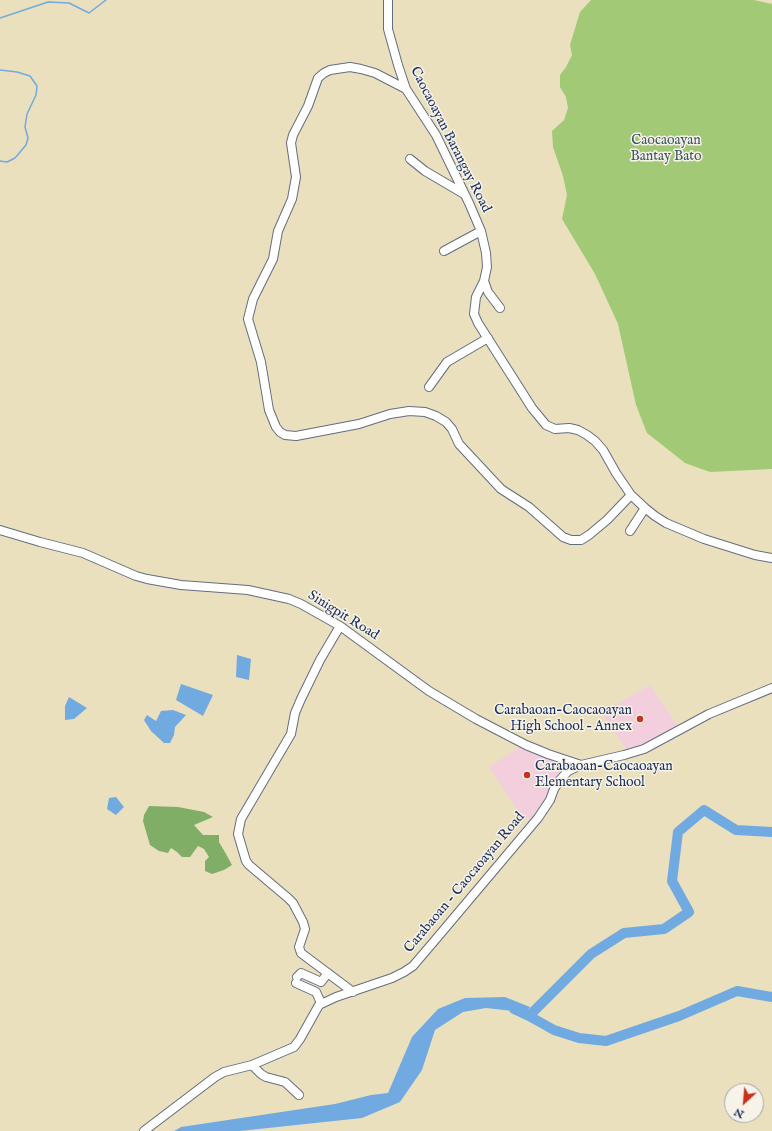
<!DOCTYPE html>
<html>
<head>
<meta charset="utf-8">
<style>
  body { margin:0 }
  #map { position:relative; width:772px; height:1131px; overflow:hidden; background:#eae0be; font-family:"IM FELL English",serif }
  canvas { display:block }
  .north { position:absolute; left:724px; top:1083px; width:40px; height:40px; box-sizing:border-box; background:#f7f3e8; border:1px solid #9fa5b1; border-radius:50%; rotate:206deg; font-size:11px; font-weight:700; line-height:16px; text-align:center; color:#1b2f5e }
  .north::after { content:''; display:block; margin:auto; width:14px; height:18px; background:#c8321e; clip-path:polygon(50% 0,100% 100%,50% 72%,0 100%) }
</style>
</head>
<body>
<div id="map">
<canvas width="772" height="1131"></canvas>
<div class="north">N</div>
</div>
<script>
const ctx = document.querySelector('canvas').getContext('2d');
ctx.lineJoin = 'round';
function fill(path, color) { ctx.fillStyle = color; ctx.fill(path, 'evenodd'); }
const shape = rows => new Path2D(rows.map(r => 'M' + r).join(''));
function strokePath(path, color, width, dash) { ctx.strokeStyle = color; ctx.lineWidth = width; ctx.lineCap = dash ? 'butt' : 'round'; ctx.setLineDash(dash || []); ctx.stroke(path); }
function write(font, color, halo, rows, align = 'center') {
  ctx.font = font + ' "IM FELL English",serif'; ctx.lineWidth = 3; ctx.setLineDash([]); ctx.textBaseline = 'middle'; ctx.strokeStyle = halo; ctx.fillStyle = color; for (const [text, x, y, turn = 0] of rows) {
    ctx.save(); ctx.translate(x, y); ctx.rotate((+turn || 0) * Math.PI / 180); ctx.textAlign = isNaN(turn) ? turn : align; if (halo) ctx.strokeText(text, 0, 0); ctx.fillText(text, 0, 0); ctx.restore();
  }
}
fill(shape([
  [650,685,678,726,628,751,601,713],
  [519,747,567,765,553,784,546,800,532,820,520,814,489,767]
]), '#f3cfde');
fill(shape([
  [591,0,754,0,772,4,772,469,710,472,685,463,647,433,636,405,618,324,595,274,562,219,567,195,563,176,553,147,552,131,564,120,568,108,566,97,560,87,560,75,566,67,572,55,570,45,580,12]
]), '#a2ca76');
fill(shape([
  [149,806,178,807,204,812,213,817,194,825,203,835,219,835,219,842,226,854,232,865,224,870,212,874,205,871,205,861,209,857,204,849,198,846,190,857,182,857,177,852,171,848,168,853,159,851,150,845,143,821,144,815]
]), '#81ae67');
fill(shape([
  [237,655,251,659,249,680,236,677],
  [181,684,213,695,203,716,176,700],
  [69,697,87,708,74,719,65,720,65,706],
  [173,710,186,715,175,727,174,735,170,743,164,743,151,731,144,720,147,715,156,721,161,711],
  [116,797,124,807,116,815,107,809,109,798],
  [505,997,530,1007,523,1018,513,1011,486,1008,463,1012,435,1030,422,1070,400,1102,362,1118,240,1131,174,1131,181,1127,335,1104,371,1095,388,1093,412,1037,438,1009,465,998]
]), '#70aae0');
strokePath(shape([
  [0,18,48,2,69,3,89,13,106,0],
  [0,70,17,72,30,76,37,86,36,95,27,114,25,127,28,138,26,145,15,158,7,162,0,161]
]), '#70aae0', 1.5);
strokePath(shape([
  [514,1009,529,1016,591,954,624,933,664,929,689,912,672,881,678,832,704,810,736,830,772,832],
  [529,1016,554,1030,579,1038,606,1041,679,1016,737,991,772,997]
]), '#70aae0', 10);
const minor = shape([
  [388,0,388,29,398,65,406,89,436,135,469,203,481,231,486,253,487,267,484,281,476,297,474,314,478,323,532,408,546,425,555,429,569,428,578,430,587,435,595,441,603,450,616,473,631,495,645,508,655,516,666,523,704,539,755,555,772,558],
  [406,89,375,73,361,69,350,67,330,70,324,73,318,78,308,106,293,135,291,143,296,177,292,199,278,231,273,259,253,299,248,319,261,362,269,410,276,427,280,432,285,435,296,436,359,424,390,414,409,411,425,412,436,416,446,422,452,429,459,444,501,489,529,507,563,537,571,540,581,540,589,535,607,520,631,495],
  [410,159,425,171,464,194],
  [444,251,481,231],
  [484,281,488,292,500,308],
  [429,387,447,362,488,338],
  [0,530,40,542,83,553,136,576,147,579,181,585,248,590,289,599,301,604,340,626,429,691,476,719,526,745,548,754,581,765],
  [630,531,645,508],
  [340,626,320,660,301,699,295,713,291,734,241,819,238,834,246,861,249,865,288,898,293,903,303,922,305,929,299,947,301,953,353,992],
  [297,977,301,973,321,982,328,973],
  [296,983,316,992,321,1003],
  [252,1065,261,1074,266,1077,285,1082,299,1095],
  [144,1131,215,1077,224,1072,252,1065,294,1047,300,1039,319,1005,336,997,392,978,404,972,413,966,436,939,538,818,550,800,554,789,560,780,568,771,581,765,624,755,644,749,709,714,772,688]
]);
strokePath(minor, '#636d80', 10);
strokePath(minor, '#fff', 8);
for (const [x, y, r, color] of [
  [640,719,4,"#c8321e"],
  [527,775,4,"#c8321e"]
]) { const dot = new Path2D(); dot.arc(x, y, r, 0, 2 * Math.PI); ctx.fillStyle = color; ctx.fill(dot); strokePath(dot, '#f7f3e8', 1.5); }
write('14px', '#1b2f5e', '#f7f3e8', [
  ["Caocaoayan Barangay Road",450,140,63],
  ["Sinigpit Road",343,616,32],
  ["Carabaoan - Caocaoayan Road",465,883,-50]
]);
write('14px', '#3d5664', '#f7f3e8', [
  ["Caocaoayan",666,141],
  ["Bantay Bato",666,157]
]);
write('14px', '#1b2f5e', '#f7f3e8', [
  ["Carabaoan-Caocaoayan",632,711],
  ["High School – Annex",632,727],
  ["Carabaoan-Caocaoayan",535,767,"left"],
  ["Elementary School",535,783,"left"]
], 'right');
</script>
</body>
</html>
